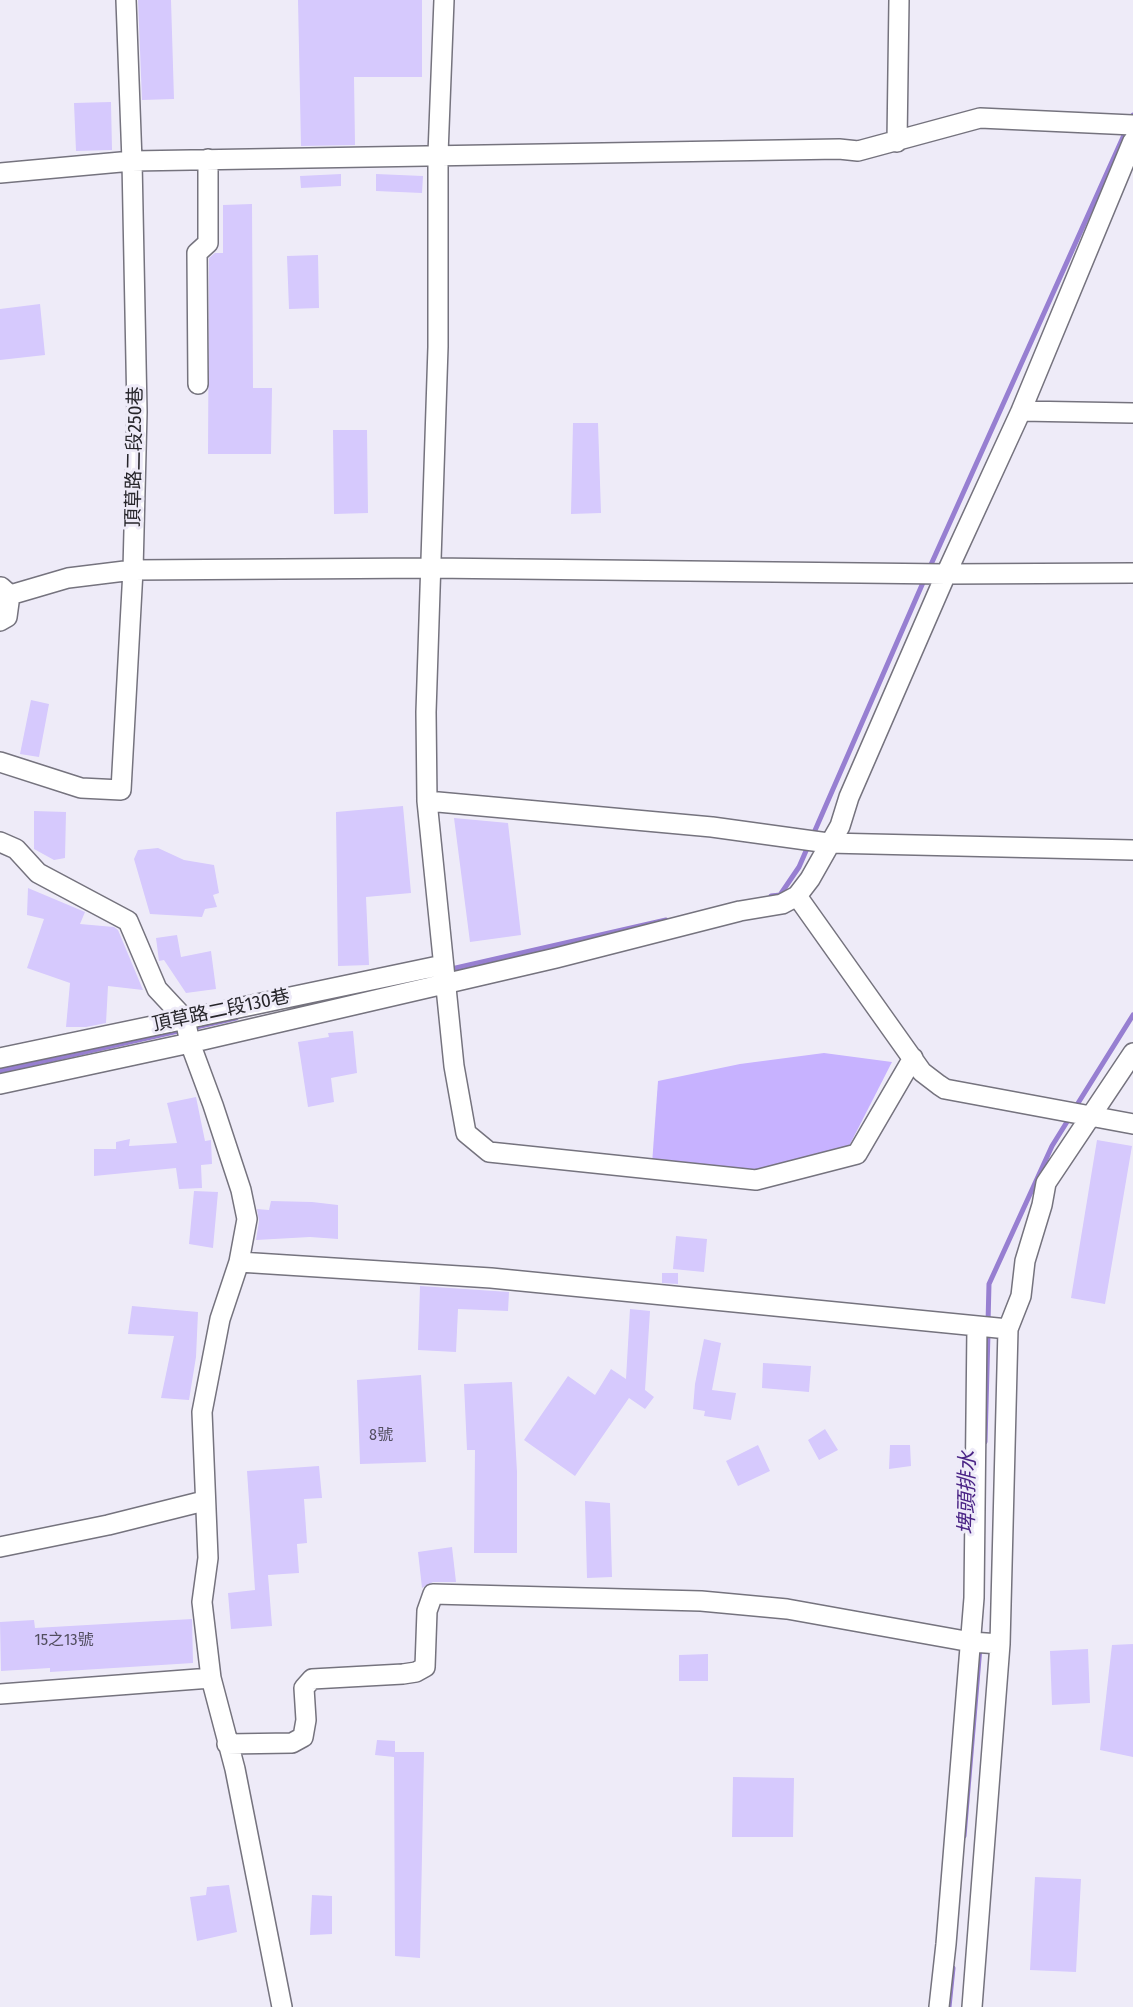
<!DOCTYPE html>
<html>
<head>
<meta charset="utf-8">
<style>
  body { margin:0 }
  canvas { display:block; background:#eeebf8 }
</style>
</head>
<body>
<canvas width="1133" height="2007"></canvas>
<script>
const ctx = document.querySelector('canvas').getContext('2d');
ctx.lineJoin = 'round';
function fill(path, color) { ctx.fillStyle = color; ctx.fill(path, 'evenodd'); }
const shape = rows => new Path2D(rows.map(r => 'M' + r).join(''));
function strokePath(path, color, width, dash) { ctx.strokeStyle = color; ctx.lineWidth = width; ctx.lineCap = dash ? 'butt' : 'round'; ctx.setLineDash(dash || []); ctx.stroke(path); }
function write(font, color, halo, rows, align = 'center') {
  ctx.font = font + ' "Fira Sans Condensed","Noto Sans TC",sans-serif'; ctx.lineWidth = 6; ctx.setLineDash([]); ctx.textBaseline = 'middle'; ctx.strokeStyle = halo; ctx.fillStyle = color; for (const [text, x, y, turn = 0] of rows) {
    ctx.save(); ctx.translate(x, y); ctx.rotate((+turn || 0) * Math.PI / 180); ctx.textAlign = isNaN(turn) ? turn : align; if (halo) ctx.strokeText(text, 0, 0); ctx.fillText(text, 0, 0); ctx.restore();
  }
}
fill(shape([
  [824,1053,892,1062,845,1154,777,1171,652,1164,658,1081,740,1064]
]), '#c7b2ff');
strokePath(shape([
  [929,569,1133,115],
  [813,835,925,578],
  [771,896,780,895,799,867,809,844],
  [447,970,666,920],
  [0,1071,236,1018],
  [1075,1108,1133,1015],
  [988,1323,989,1284,1052,1146,1070,1117],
  [985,1442,988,1333],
  [964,1836,980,1647],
  [949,2007,953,1968]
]), '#977fd1', 5);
fill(shape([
  [138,0,171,0,174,99,142,100],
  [298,0,422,0,422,77,354,77,355,145,301,146],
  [111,102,112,150,76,151,74,103],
  [341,174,341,186,301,188,300,176],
  [376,174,423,176,422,193,376,191],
  [252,204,253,388,272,388,271,454,208,454,209,258,215,253,223,253,223,205],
  [318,255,319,308,289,309,287,256],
  [40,304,45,355,0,360,0,309],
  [573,423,598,423,601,513,571,514],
  [333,430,367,430,368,513,334,514],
  [31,700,49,704,39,757,20,754],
  [403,806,411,893,366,897,369,965,338,966,336,812],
  [34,811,66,812,65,858,54,860,34,849],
  [454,818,508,823,521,935,470,942],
  [158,848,184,860,214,865,219,893,213,895,217,907,205,909,202,917,150,914,134,859,138,850],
  [28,888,85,912,80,924,114,927,118,930,143,990,108,986,106,1023,86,1027,66,1027,70,983,27,968,44,919,27,915],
  [177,935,181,957,211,951,216,989,186,993,164,960,159,961,156,938],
  [353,1031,357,1073,331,1078,334,1102,308,1107,298,1042,329,1037,328,1033],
  [196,1097,205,1141,211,1140,212,1164,201,1165,202,1188,179,1189,176,1168,94,1176,94,1149,116,1149,116,1142,130,1139,129,1146,177,1143,167,1103],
  [1097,1140,1132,1146,1105,1304,1071,1298],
  [194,1191,218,1192,213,1248,189,1244],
  [271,1201,312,1202,338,1205,338,1239,310,1237,256,1240,259,1221,257,1209,269,1210],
  [676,1236,707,1239,704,1272,673,1269],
  [662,1273,678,1273,678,1284,662,1283],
  [420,1286,509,1292,508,1311,458,1309,456,1352,418,1350],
  [132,1306,198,1312,196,1357,189,1400,161,1398,174,1336,128,1334],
  [630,1309,650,1311,645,1390,654,1397,645,1409,629,1398,575,1476,524,1440,568,1376,595,1395,611,1369,626,1379],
  [704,1339,721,1343,712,1390,736,1393,731,1420,704,1416,705,1411,693,1409,695,1384],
  [763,1363,811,1366,809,1392,762,1388],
  [421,1375,426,1462,360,1464,357,1380],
  [512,1382,517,1472,517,1553,474,1553,475,1450,467,1450,464,1384],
  [825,1429,838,1450,819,1460,808,1440],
  [758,1445,770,1471,738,1486,726,1461],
  [890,1445,910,1445,911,1466,889,1469],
  [319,1466,322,1498,304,1499,307,1543,297,1544,299,1573,268,1575,272,1626,231,1629,228,1593,255,1590,247,1471],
  [585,1501,610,1503,612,1577,587,1578],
  [452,1547,456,1582,433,1582,422,1588,418,1552],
  [192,1619,193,1663,50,1672,50,1668,1,1671,0,1622,34,1620,35,1628],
  [1133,1644,1133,1757,1100,1750,1112,1645],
  [1088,1649,1090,1703,1052,1705,1050,1651],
  [708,1654,708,1681,679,1681,679,1655],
  [377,1740,395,1741,395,1752,424,1752,420,1958,395,1956,394,1757,375,1755],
  [733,1777,794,1778,793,1837,732,1837],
  [1035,1877,1081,1879,1076,1972,1030,1970],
  [229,1885,237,1932,197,1941,190,1897,206,1895,207,1887],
  [312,1895,332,1896,332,1934,310,1935]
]), '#d6c9fd');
const minor = shape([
  [444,0,438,154,438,347,426,712,427,801,454,1066,466,1133,489,1152,756,1180,857,1154,913,1058],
  [897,142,899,0],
  [0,173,132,161,839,149,858,151,980,118,1133,125],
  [198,384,197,253,208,243,208,159],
  [1021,411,1133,413],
  [10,595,68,578,133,570,431,568,946,574,1133,573],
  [0,621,7,617,10,595,1,587],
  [0,762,81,788,121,790,133,570,137,412,132,161,126,0],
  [427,801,712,827,828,843,1133,850],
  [0,842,16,849,38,873,128,921,157,989,185,1019,190,1043,213,1105,241,1190,247,1219,239,1262,220,1319,202,1412,208,1558,202,1602,211,1678,235,1769,282,2007],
  [797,896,922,1072,939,1085,945,1089,1133,1124],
  [0,1058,443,965],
  [0,1084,190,1043,556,958,740,911,782,904,797,896,810,879,840,826,849,797,946,574,1021,411,1133,141],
  [239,1262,491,1278,1008,1329],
  [0,1547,108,1525,204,1501],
  [0,1694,211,1678],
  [227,1744,292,1743,303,1737,306,1720,304,1688,312,1679,403,1674,416,1672,425,1667,427,1611,433,1594,701,1601,787,1609,971,1642,1000,1644],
  [939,2007,946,1944,974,1598,977,1326],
  [972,2007,1000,1644,1008,1329,1021,1296,1025,1261,1042,1205,1046,1183,1133,1053]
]);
strokePath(minor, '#75737e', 22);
strokePath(minor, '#fff', 19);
write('16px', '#524e5f', null, [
  ["8號",381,1436],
  ["15之13號",64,1641]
]);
write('19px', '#26252a', '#eeebf8', [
  ["頂草路二段250巷",135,457,-89],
  ["頂草路二段130巷",221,1011,-12]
]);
write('italic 21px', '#4b2586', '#eeebf8', [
  ["埤頭排水",968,1493,-89]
]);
</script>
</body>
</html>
